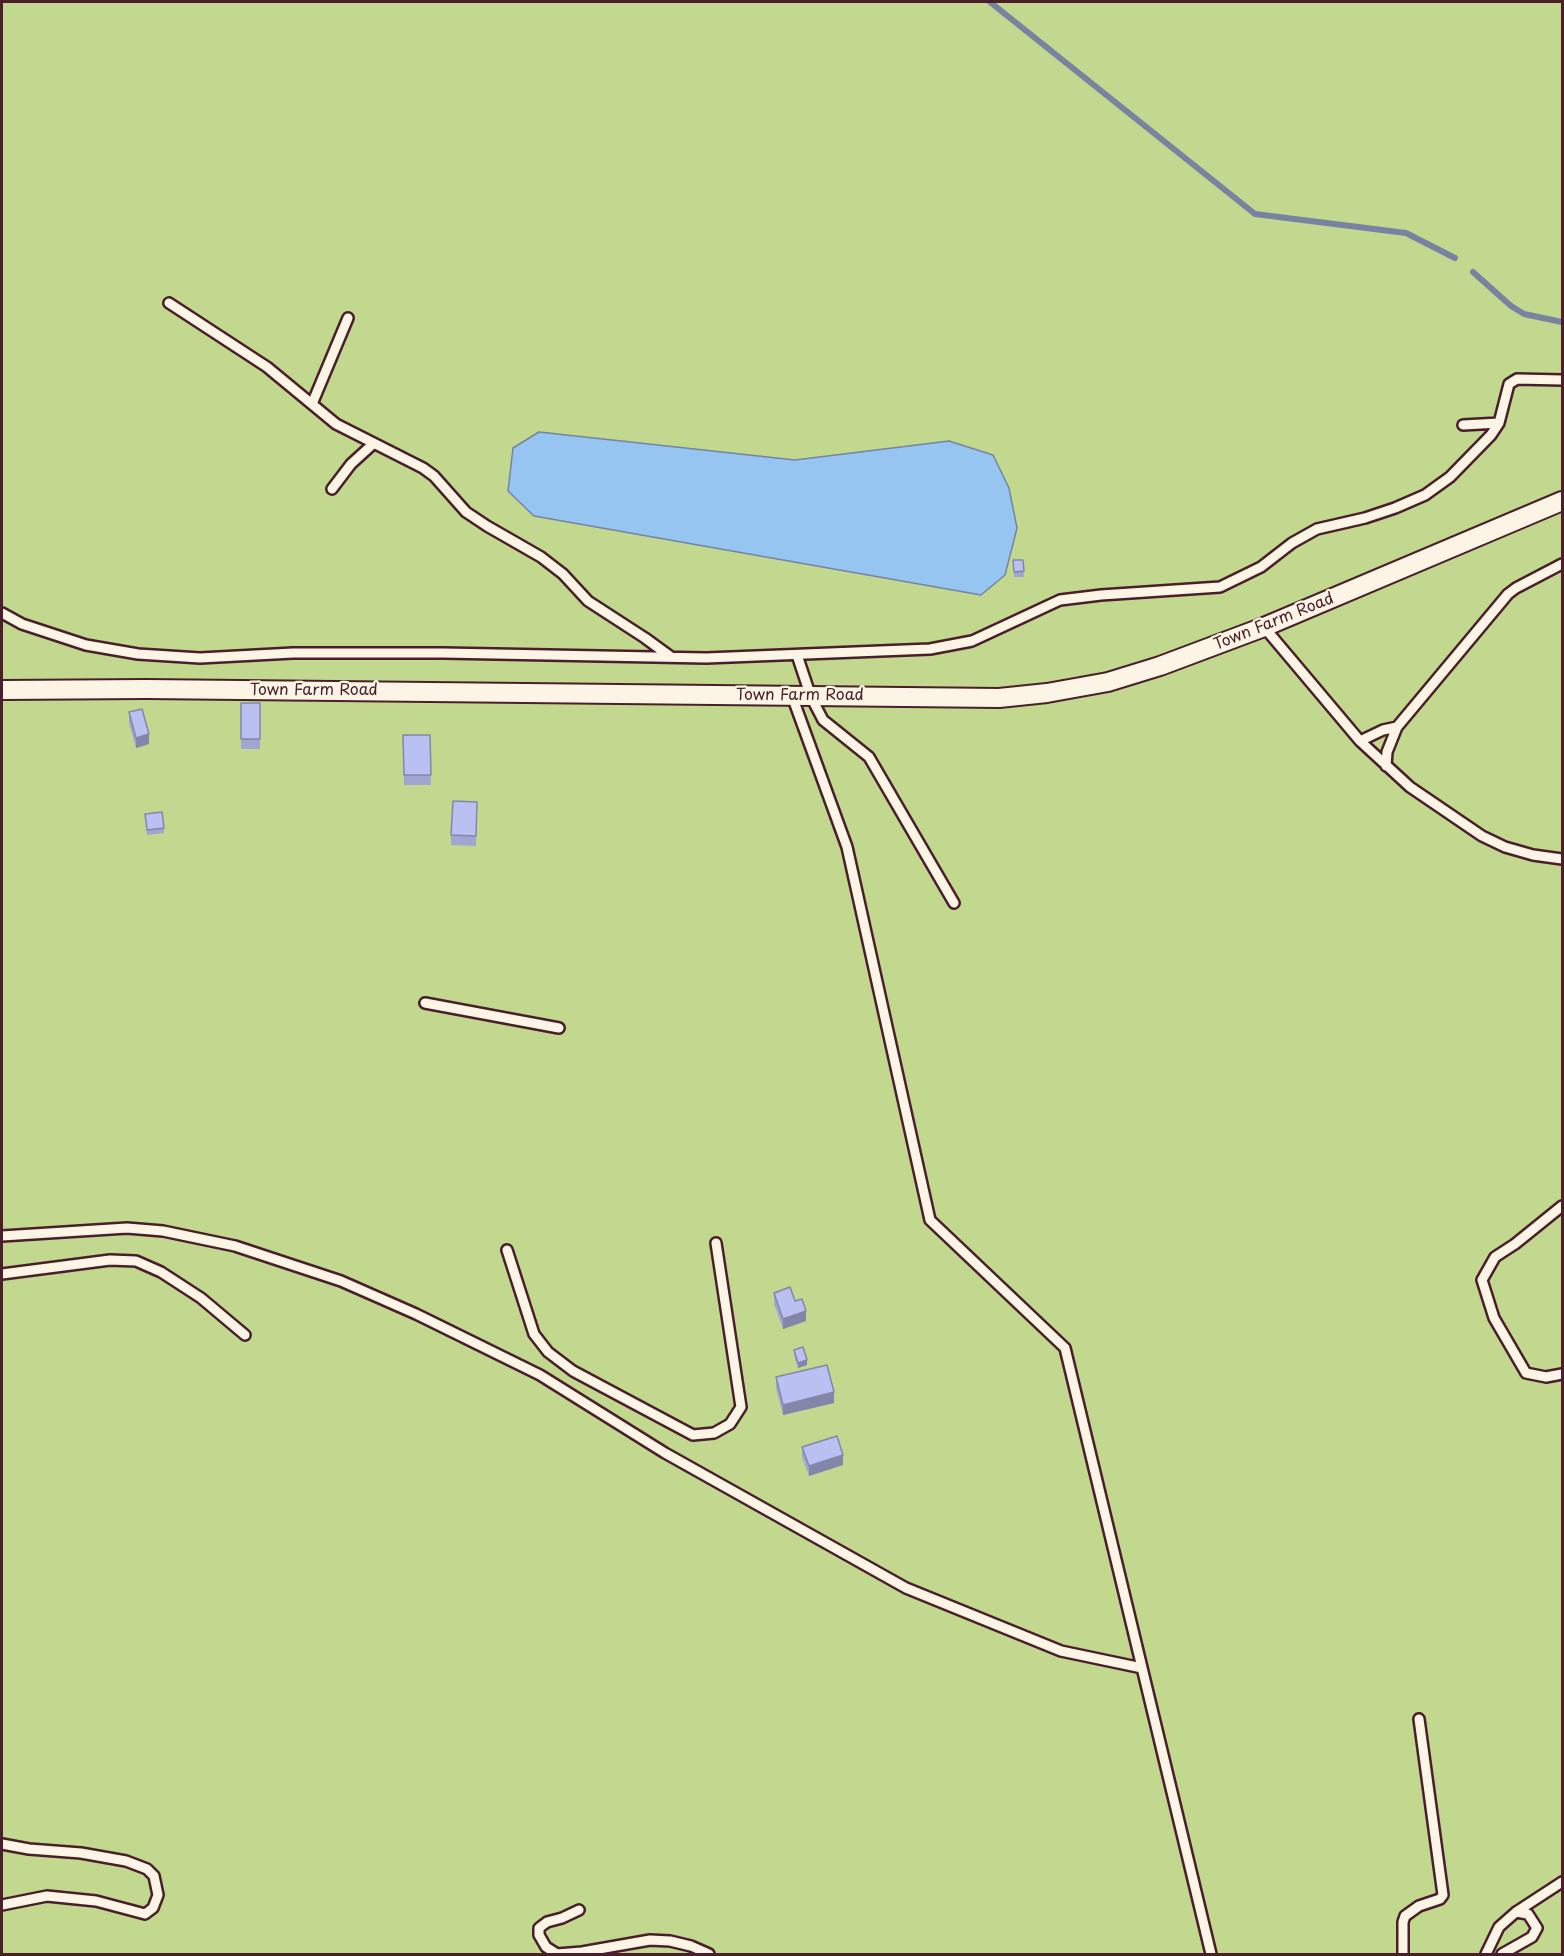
<!DOCTYPE html>
<html>
<head>
<meta charset="utf-8">
<style>
  body { margin:0 }
  #map { position:relative; width:1564px; height:1956px; overflow:hidden; background:#fcf5e5; font-family:"Playpen Sans",sans-serif }
  canvas { display:block }
  .frame { position:absolute; inset:0; border:3px solid #4a1f2b; pointer-events:none }
</style>
</head>
<body>
<div id="map">
<canvas width="1564" height="1956"></canvas>
<div class="frame"></div>
</div>
<script>
const ctx = document.querySelector('canvas').getContext('2d');
ctx.lineJoin = 'round';
function fill(path, color) { ctx.fillStyle = color; ctx.fill(path, 'evenodd'); }
const shape = rows => new Path2D(rows.map(r => 'M' + r).join(''));
function strokePath(path, color, width, dash) { ctx.strokeStyle = color; ctx.lineWidth = width; ctx.lineCap = dash ? 'butt' : 'round'; ctx.setLineDash(dash || []); ctx.stroke(path); }
function write(font, color, halo, rows, align = 'center') {
  ctx.font = font + ' "Playpen Sans",sans-serif'; ctx.lineWidth = 4.5; ctx.setLineDash([]); ctx.textBaseline = 'middle'; ctx.strokeStyle = halo; ctx.fillStyle = color; for (const [text, x, y, turn = 0] of rows) {
    ctx.save(); ctx.translate(x, y); ctx.rotate((+turn || 0) * Math.PI / 180); ctx.textAlign = isNaN(turn) ? turn : align; if (halo) ctx.strokeText(text, 0, 0); ctx.fillText(text, 0, 0); ctx.restore();
  }
}
fill(shape([
  [2,2,1562,2,1562,1954,2,1954]
]), '#c2d88e');
const water = shape([
  [539,432,795,460,949,441,993,455,1009,488,1017,528,1005,575,981,595,534,516,508,491,513,448,539,432]
]);
fill(water, '#96c5f1');
strokePath(water, '#7883a2', 1.5);
strokePath(shape([
  [990,2,1255,214,1406,233,1455,258],
  [1473,272,1511,306,1524,314,1562,322]
]), '#7883a2', 6);
const service = shape([
  [169,303,267,367,336,424,423,468,434,476,466,512,487,526,541,557,563,574,588,601,645,638,671,657],
  [312,404,348,318],
  [1463,425,1499,423],
  [332,489,351,464,373,444],
  [2,613,22,624,86,645,138,654,200,658,293,653,443,653,706,658,930,649,972,641,1060,600,1101,595,1220,587,1261,567,1292,543,1317,529,1365,518,1395,508,1425,495,1450,477,1491,435,1499,423,1509,384,1517,379,1562,380],
  [1264,627,1360,741,1410,787,1482,836,1505,847,1533,855,1562,859],
  [797,655,811,697,823,720,869,757,954,903],
  [792,696,847,847,930,1220,1065,1348,1211,1954],
  [1397,727,1508,594,1516,588,1562,564],
  [1360,741,1383,730,1397,727,1387,752,1386,766],
  [425,1003,559,1028],
  [1562,1206,1515,1244,1495,1257,1482,1280,1494,1318,1526,1373,1546,1377,1562,1374],
  [2,1236,127,1228,163,1231,235,1246,341,1281,416,1314,540,1375,665,1453,906,1588,1061,1651,1142,1668],
  [507,1250,534,1334,548,1352,573,1371,693,1435,714,1433,730,1424,741,1407,716,1243],
  [2,1274,110,1260,136,1261,161,1272,201,1298,245,1335],
  [2,1844,29,1849,81,1853,126,1861,147,1869,154,1876,158,1895,153,1908,145,1914,96,1901,47,1896,2,1905],
  [579,1910,562,1918,547,1922,539,1928,539,1935,546,1947,557,1954,582,1952,650,1940,670,1941,691,1946,709,1954],
  [1403,1954,1403,1922,1405,1916,1419,1906,1440,1899,1443,1895,1419,1719],
  [1486,1954,1499,1927,1516,1912,1562,1882],
  [1502,1954,1532,1937,1537,1928,1528,1914,1516,1912]
]);
const minor = shape([
  [2,690,146,689,999,698,1047,693,1108,682,1160,666,1264,627,1562,501]
]);
strokePath(service, '#4a1f2b', 14);
strokePath(minor, '#4a1f2b', 22);
strokePath(service, '#fcf5e5', 9);
strokePath(minor, '#fcf5e5', 18);
fill(shape([
  [1013,560,1023,560,1024,577,1014,577],
  [241,703,260,703,260,749,241,749],
  [129,712,149,744,136,748,129,723],
  [403,735,430,735,431,785,404,785],
  [477,812,476,846,451,845,451,835],
  [145,814,164,828,164,833,147,835],
  [774,1293,795,1301,806,1321,783,1329,774,1304],
  [794,1350,807,1365,798,1368,794,1355],
  [776,1377,834,1403,783,1415,776,1388],
  [802,1447,843,1465,809,1476,802,1457]
]), '#a0a6d0');
fill(shape([
  [149,734,149,744,136,748,136,738],
  [806,1311,806,1321,783,1329,783,1319],
  [807,1360,807,1365,798,1368,798,1363],
  [834,1392,834,1403,783,1415,783,1405],
  [843,1455,843,1465,809,1476,809,1466]
]), '#8287a9');
const building = shape([
  [1013,560,1023,560,1024,571,1014,572,1013,560],
  [241,703,260,703,260,739,241,739,241,703],
  [142,709,149,734,136,738,129,712,142,709],
  [403,735,430,735,431,775,404,775,403,735],
  [453,801,477,802,476,836,451,835,453,801],
  [162,812,164,828,147,830,145,814,162,812],
  [790,1287,795,1301,802,1299,806,1311,783,1319,774,1293,790,1287],
  [803,1347,807,1360,798,1363,794,1350,803,1347],
  [827,1365,834,1392,783,1405,776,1377,827,1365],
  [837,1436,843,1455,809,1466,802,1447,837,1436]
]);
fill(building, '#bac1f2');
strokePath(building, '#8287a9', 1.5);
write('16px', '#4a1f2b', '#fcf5e5', [
  ["Town Farm Road",1274,622,-22],
  ["Town Farm Road",314,691],
  ["Town Farm Road",800,696]
]);
</script>
</body>
</html>
